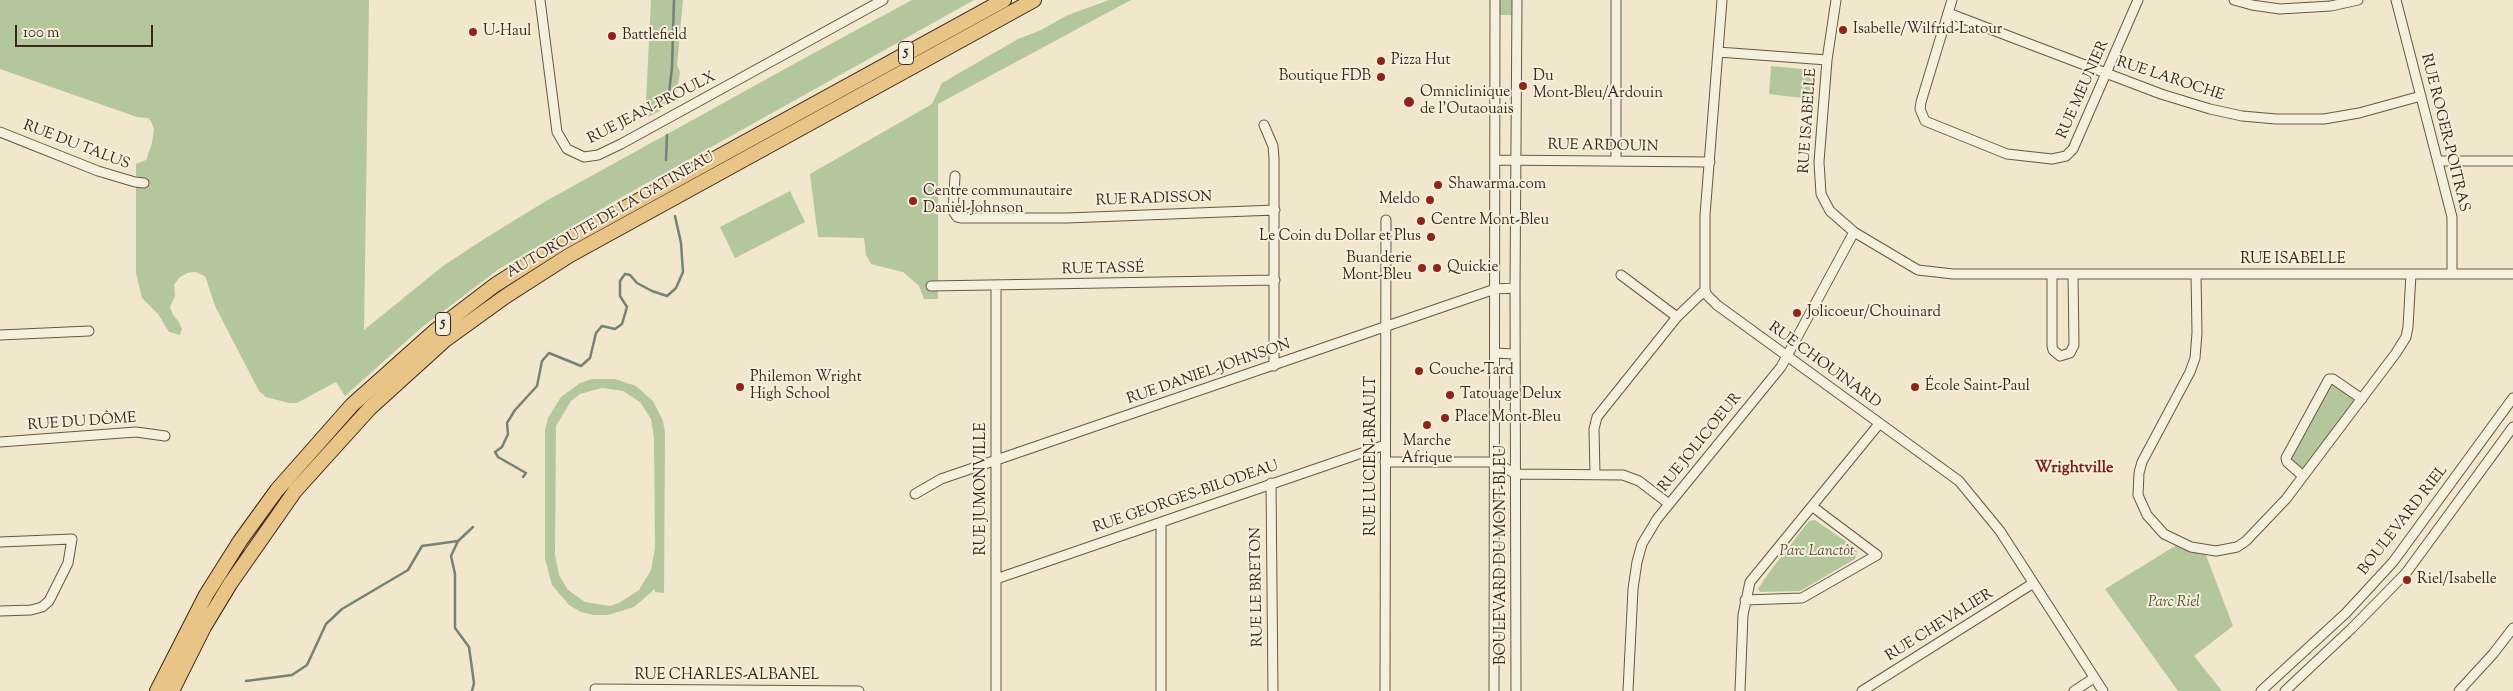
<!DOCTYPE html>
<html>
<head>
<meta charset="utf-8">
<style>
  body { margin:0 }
  #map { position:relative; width:2513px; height:691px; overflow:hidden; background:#f0e7cc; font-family:"Sorts Mill Goudy",serif }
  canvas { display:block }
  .scale { position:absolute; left:15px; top:25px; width:138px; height:22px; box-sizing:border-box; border:2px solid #3e2519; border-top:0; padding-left:6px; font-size:15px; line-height:18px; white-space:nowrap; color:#3e2519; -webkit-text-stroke:4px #f5efde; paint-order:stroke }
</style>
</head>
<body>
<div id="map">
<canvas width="2513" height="691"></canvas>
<div class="scale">100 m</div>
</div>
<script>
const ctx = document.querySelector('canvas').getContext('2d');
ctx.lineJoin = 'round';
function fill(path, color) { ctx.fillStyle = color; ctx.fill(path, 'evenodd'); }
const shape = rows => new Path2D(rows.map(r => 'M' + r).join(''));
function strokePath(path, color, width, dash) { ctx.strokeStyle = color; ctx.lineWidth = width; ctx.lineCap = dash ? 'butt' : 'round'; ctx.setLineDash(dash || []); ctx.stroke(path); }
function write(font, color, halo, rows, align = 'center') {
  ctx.font = font + ' "Sorts Mill Goudy",serif'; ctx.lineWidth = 4; ctx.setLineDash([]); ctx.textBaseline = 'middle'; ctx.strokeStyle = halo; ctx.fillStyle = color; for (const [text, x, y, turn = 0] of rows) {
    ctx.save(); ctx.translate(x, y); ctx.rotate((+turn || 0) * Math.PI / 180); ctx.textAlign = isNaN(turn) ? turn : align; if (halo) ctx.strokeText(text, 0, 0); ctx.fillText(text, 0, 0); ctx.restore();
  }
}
fill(shape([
  [0,0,369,0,364,330,443,266,484,239,546,201,812,54,912,0,974,0,622,197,499,269,421,328,345,396,336,382,297,403,289,403,266,397,259,391,215,306,205,276,195,272,187,273,179,278,174,285,175,296,170,307,173,315,179,322,182,329,180,335,169,332,158,314,142,298,136,273,136,164,146,160,152,143,154,129,151,121,148,118,137,117,0,69],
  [651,0,683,0,677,65,680,72,675,103,668,101,660,111,648,117,641,113,640,105,646,102],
  [1109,0,1131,0,938,104,938,299,924,299,919,286,903,272,871,264,866,255,864,238,818,237,810,174,932,104,942,83,1018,39,1039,31,1068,15],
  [1500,0,1512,0,1512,15,1500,15],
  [1771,66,1813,70,1811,99,1769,94],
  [790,191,805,222,735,258,720,227],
  [592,379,615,379,636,386,653,401,663,421,665,433,664,593,655,592,655,589,634,607,608,615,594,615,581,612,569,605,552,585,545,559,545,430,548,418,561,397,580,383],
  [602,388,623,391,640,402,651,419,654,438,655,548,651,570,639,590,619,603,610,606,585,602,568,590,559,575,555,555,556,426,571,401,580,394],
  [2329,379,2362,399,2303,476,2287,462],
  [1815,520,1854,547,1857,551,1855,559,1800,591,1760,592,1758,589,1768,574,1809,521],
  [2180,543,2204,550,2233,626,2194,656,2222,691,2178,691,2105,589]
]), '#b4c79c');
strokePath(shape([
  [668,101,672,68,674,0],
  [666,160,667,135],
  [523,477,526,473,498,457,495,452,502,447,508,434,507,423,515,410,537,386,542,361,549,353,581,366,590,358,596,333,602,326,615,329,622,324,627,307,620,296,620,281,625,274,630,275,637,283,652,291,667,296,676,288,683,272,681,243,675,216],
  [246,681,292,675,307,665,326,624,342,609,408,570,422,546,458,541],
  [472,691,474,683,469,647,455,628,455,574,451,556,458,541,473,527]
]), '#758276', 2.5);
const minor = shape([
  [540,0,557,132,567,149,584,157,598,155,621,144,883,0],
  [1722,0,1705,215,1705,290,1707,295,1717,305,1959,481,2000,531,2103,691],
  [1836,0,1827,60,1819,162,1821,194,1830,211,1854,232,1918,270,1953,274,2513,274],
  [1952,0,1921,102,1920,109,1925,121,2007,154,2052,159,2066,156,2073,149,2138,0],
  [2234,0,2252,5,2280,9,2331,6,2358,0],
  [2396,0,2452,217,2452,274],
  [1948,13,2161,94,2210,109,2242,116,2276,119,2324,119,2359,113,2421,96],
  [1718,52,1827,60],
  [1264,125,1273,146,1274,158,1274,366],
  [0,132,98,171,135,182,144,183],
  [1496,160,1710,162],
  [1616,161,1616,0],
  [2439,161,2513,161],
  [955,176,953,211,957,217,962,218,1067,218,1275,210],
  [2196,274,2197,333,2195,358,2190,372,2142,462,2139,473,2138,495,2147,515,2164,534,2191,547,2216,551,2237,547,2246,541,2286,499,2396,353,2406,337,2408,327,2411,274],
  [1621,275,1677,317],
  [2052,275,2052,346,2053,350,2060,356,2070,353,2074,345,2073,274],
  [931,286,1275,280],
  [996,286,996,691],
  [0,335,89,331],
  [1495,353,1515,354],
  [0,442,136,432,165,436],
  [1385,462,1494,462,1516,474],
  [1516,474,1623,475,1639,481,1669,504],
  [1595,474,1594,429,1597,417,1677,317,1705,290],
  [2303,476,2287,462,2286,458,2329,379,2333,379,2362,399],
  [1271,483,1273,691],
  [915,494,941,479,1495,289,1515,288],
  [1161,522,1161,691],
  [0,542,72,539,68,563,49,601,42,607,31,610,0,611],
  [996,579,1385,445],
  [1745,600,1802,598,1877,555,1813,507],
  [595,689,859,691],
  [1385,691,1386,220],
  [1494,691,1495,0],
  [1516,691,1515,288,1517,0],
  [1628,691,1633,589,1637,562,1642,544,1657,519,1781,367,1854,232],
  [1740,691,1743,615,1750,582,1879,424],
  [1862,691,2032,584],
  [2074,691,2094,678],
  [2261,691,2346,613,2393,562,2513,398],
  [2285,691,2351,629,2406,573,2513,427],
  [2459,691,2493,654,2513,628]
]);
const highway = shape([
  [157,691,206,595,240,541,277,490,352,405,436,330,495,285,563,242,1004,0],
  [172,691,204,627,230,584,295,491,370,408,445,340,506,296,570,255,1034,0]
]);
strokePath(minor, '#6a5646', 11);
strokePath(highway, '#3e2519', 16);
strokePath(minor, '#f5efde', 9);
strokePath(highway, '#e8c486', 14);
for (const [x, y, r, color] of [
  [1843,30,5,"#8f2418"],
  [473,32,5,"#8f2418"],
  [612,36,5,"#8f2418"],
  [1381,61,5,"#8f2418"],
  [1381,77,5,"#8f2418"],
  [1523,86,5,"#8f2418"],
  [1409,102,6,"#8f2418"],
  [1438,185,5,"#8f2418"],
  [1430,200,5,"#8f2418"],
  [913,201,5,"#8f2418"],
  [1421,221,5,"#8f2418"],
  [1431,237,5,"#8f2418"],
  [1422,268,5,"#8f2418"],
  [1437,268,5,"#8f2418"],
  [1797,313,5,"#8f2418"],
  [1419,371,5,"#8f2418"],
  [740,387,5,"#8f2418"],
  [1915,387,5,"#8f2418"],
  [1450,395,5,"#8f2418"],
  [1445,418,5,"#8f2418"],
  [1427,425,5,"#8f2418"],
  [2407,580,5,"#8f2418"]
]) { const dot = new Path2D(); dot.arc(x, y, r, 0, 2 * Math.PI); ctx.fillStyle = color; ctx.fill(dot); strokePath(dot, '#f5efde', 2); }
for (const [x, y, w] of [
  [906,53,15],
  [443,324,15]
]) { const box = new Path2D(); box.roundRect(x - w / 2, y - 11.5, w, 23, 4); ctx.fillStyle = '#f5efde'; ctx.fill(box); strokePath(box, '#3e2519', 1); }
write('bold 14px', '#3e2519', null, [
  ["5",906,53],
  ["5",443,324]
]);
write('15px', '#3e2519', '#f5efde', [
  ["Isabelle/Wilfrid-Latour",1853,30],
  ["U-Haul",483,32],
  ["Battlefield",622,36],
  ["Pizza Hut",1391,61],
  ["Boutique FDB",1371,77,"right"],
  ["Du",1533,77],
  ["Mont-Bleu/Ardouin",1533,94],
  ["Omniclinique",1420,93],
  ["de l'Outaouais",1420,110],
  ["Shawarma.com",1448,185],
  ["Centre communautaire",923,192],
  ["Daniel-Johnson",923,209],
  ["Meldo",1420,200,"right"],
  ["Centre Mont-Bleu",1431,221],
  ["Le Coin du Dollar et Plus",1421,237,"right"],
  ["Buanderie",1412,259,"right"],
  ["Mont-Bleu",1412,276,"right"],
  ["Quickie",1447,268],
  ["Jolicoeur/Chouinard",1807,313],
  ["Couche-Tard",1429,371],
  ["Philemon Wright",750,378],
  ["High School",750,395],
  ["École Saint-Paul",1925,387],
  ["Tatouage Delux",1460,395],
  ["Place Mont-Bleu",1455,418],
  ["Marche",1427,442,"center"],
  ["Afrique",1427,459,"center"],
  ["Riel/Isabelle",2417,580]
], 'left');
write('15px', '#3e2519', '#f5efde', [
  ["RUE LAROCHE",2170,80,18],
  ["RUE MEUNIER",2084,90,-66],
  ["RUE JEAN-PROULX",652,109,-27],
  ["RUE ISABELLE",1809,121,-86],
  ["RUE ROGER-POITRAS",2444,133,76],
  ["RUE DU TALUS",76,146,21],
  ["RUE ARDOUIN",1603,147,1],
  ["RUE RADISSON",1154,200,-2],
  ["AUTOROUTE DE LA GATINEAU",611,216,-30],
  ["RUE ISABELLE",2293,260],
  ["RUE TASSÉ",1103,270,-1],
  ["RUE CHOUINARD",1824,366,36],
  ["RUE DANIEL-JOHNSON",1209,373,-19],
  ["RUE DU DÔME",82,423,-4],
  ["RUE JOLICOEUR",1701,443,-51],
  ["RUE LUCIEN-BRAULT",1372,456,-90],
  ["RUE JUMONVILLE",982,489,-90],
  ["RUE GEORGES-BILODEAU",1186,498,-19],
  ["BOULEVARD RIEL",2404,521,-52],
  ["BOULEVARD DU MONT-BLEU",1502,555,-90],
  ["RUE LE BRETON",1258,587,-91],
  ["RUE CHEVALIER",1940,626,-32],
  ["RUE CHARLES-ALBANEL",727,676]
]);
write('italic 15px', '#5c4e3a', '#f5efde', [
  ["Parc Lanctôt",1817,552],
  ["Parc Riel",2174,603]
]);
write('bold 16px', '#7a1f14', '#f5efde', [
  ["Wrightville",2074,469]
]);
</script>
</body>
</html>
